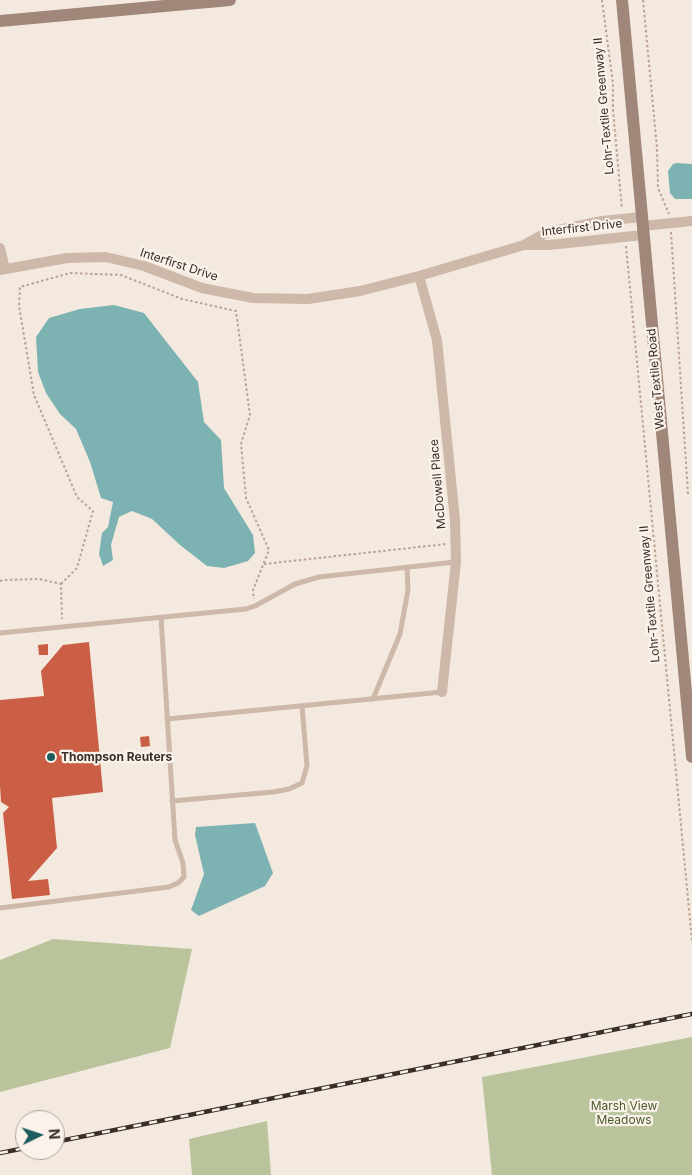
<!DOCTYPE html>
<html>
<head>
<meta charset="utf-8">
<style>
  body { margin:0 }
  #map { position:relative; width:692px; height:1175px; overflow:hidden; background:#f4e9de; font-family:Inter,sans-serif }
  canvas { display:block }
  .north { position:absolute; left:15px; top:1110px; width:50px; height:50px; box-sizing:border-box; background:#fbf3eb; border:1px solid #aea49d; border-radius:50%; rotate:86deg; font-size:14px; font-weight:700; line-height:20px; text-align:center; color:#3a2e29 }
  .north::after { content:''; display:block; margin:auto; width:18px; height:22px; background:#1c5d5e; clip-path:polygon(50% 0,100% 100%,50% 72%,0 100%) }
</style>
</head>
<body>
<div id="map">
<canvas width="692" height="1175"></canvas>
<div class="north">N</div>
</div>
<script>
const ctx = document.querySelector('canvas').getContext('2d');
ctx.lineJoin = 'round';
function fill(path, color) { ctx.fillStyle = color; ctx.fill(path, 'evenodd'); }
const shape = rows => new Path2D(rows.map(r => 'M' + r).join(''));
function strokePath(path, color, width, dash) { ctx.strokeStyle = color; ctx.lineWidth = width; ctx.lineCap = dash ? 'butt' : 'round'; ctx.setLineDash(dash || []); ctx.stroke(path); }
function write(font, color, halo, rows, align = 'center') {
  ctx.font = font + ' Inter,sans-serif'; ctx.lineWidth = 4.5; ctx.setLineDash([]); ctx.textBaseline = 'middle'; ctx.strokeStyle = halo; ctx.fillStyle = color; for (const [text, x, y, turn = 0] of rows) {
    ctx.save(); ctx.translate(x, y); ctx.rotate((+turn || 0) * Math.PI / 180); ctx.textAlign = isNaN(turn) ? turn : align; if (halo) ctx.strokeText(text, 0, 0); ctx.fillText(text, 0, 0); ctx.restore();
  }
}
fill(shape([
  [53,939,192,949,170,1048,0,1092,0,960],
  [692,1037,692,1175,492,1175,482,1077],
  [267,1121,271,1175,192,1175,189,1139]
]), '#b9c49d');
fill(shape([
  [677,163,692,164,692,199,675,199,670,193,668,171,673,164],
  [114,305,144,313,198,382,204,422,221,440,224,488,253,535,255,553,248,561,224,568,207,566,180,545,152,519,132,511,119,517,111,545,113,560,103,566,99,554,102,533,108,527,113,502,101,498,90,462,76,429,60,414,46,393,38,372,36,337,49,318,80,309],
  [255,823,273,873,265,886,199,916,191,910,204,874,195,835,196,827]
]), '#7cb3b2');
fill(shape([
  [89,642,103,792,52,798,57,848,28,881,48,879,50,895,12,899,3,813,9,807,1,802,0,785,0,700,44,696,41,671,63,645],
  [48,644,48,655,39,655,38,645],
  [149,736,150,746,141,747,140,737]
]), '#cb5f45');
strokePath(shape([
  [602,0,613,84,613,110,622,209],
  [643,0,657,148,658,188,669,214],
  [671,232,688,494],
  [626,246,692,941],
  [264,564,446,544],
  [0,581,3,580,39,579,61,584,62,619],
  [61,584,77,568,93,511,77,497,34,395,19,306,20,287,70,273,121,275,182,299,236,311,250,415,241,444,246,498,269,550,253,590,254,599]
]), '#b9a293', 2, [2.5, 2.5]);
strokePath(shape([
  [0,633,246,609,255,606,295,584,319,577,455,562],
  [373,699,400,634,408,590,407,568],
  [167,719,442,692],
  [172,801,273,792,289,789,302,783,307,766,302,706],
  [0,908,169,887,178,883,184,877,183,863,175,840,161,617]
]), '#cdb8a9', 5);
strokePath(shape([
  [642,226,692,221],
  [525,245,549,245,643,235],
  [0,248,5,269],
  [0,270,67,258,106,257,144,266,202,288,253,298,308,299,360,291,419,276,524,245,544,234,558,230,602,221,641,217],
  [419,276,437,340,455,520,456,562,442,692]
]), '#cdb8a9', 10);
strokePath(shape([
  [622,0,692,757],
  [0,21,230,0]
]), '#a1877a', 12);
const rail = shape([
  [55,1142,692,1014],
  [0,1153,25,1148]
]);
strokePath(rail, '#3a2e29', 4.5);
strokePath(rail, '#fbf3eb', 2.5, [8]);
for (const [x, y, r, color] of [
  [51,757,5,"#1c5d5e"]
]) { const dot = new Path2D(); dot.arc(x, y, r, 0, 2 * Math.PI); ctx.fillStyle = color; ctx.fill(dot); strokePath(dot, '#fbf3eb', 2); }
write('12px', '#3a2e29', '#fbf3eb', [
  ["Lohr-Textile Greenway II",604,106,-95],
  ["Interfirst Drive",582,228,-6],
  ["Interfirst Drive",179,265,18],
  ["West Textile Road",656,379,-95],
  ["McDowell Place",438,484,-95],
  ["Lohr-Textile Greenway II",650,594,-95]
]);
write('bold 12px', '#3a2e29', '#fbf3eb', [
  ["Thompson Reuters",61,757]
], 'left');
write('12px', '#4b5a2c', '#fbf3eb', [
  ["Marsh View",624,1106],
  ["Meadows",624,1120]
]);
</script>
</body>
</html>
